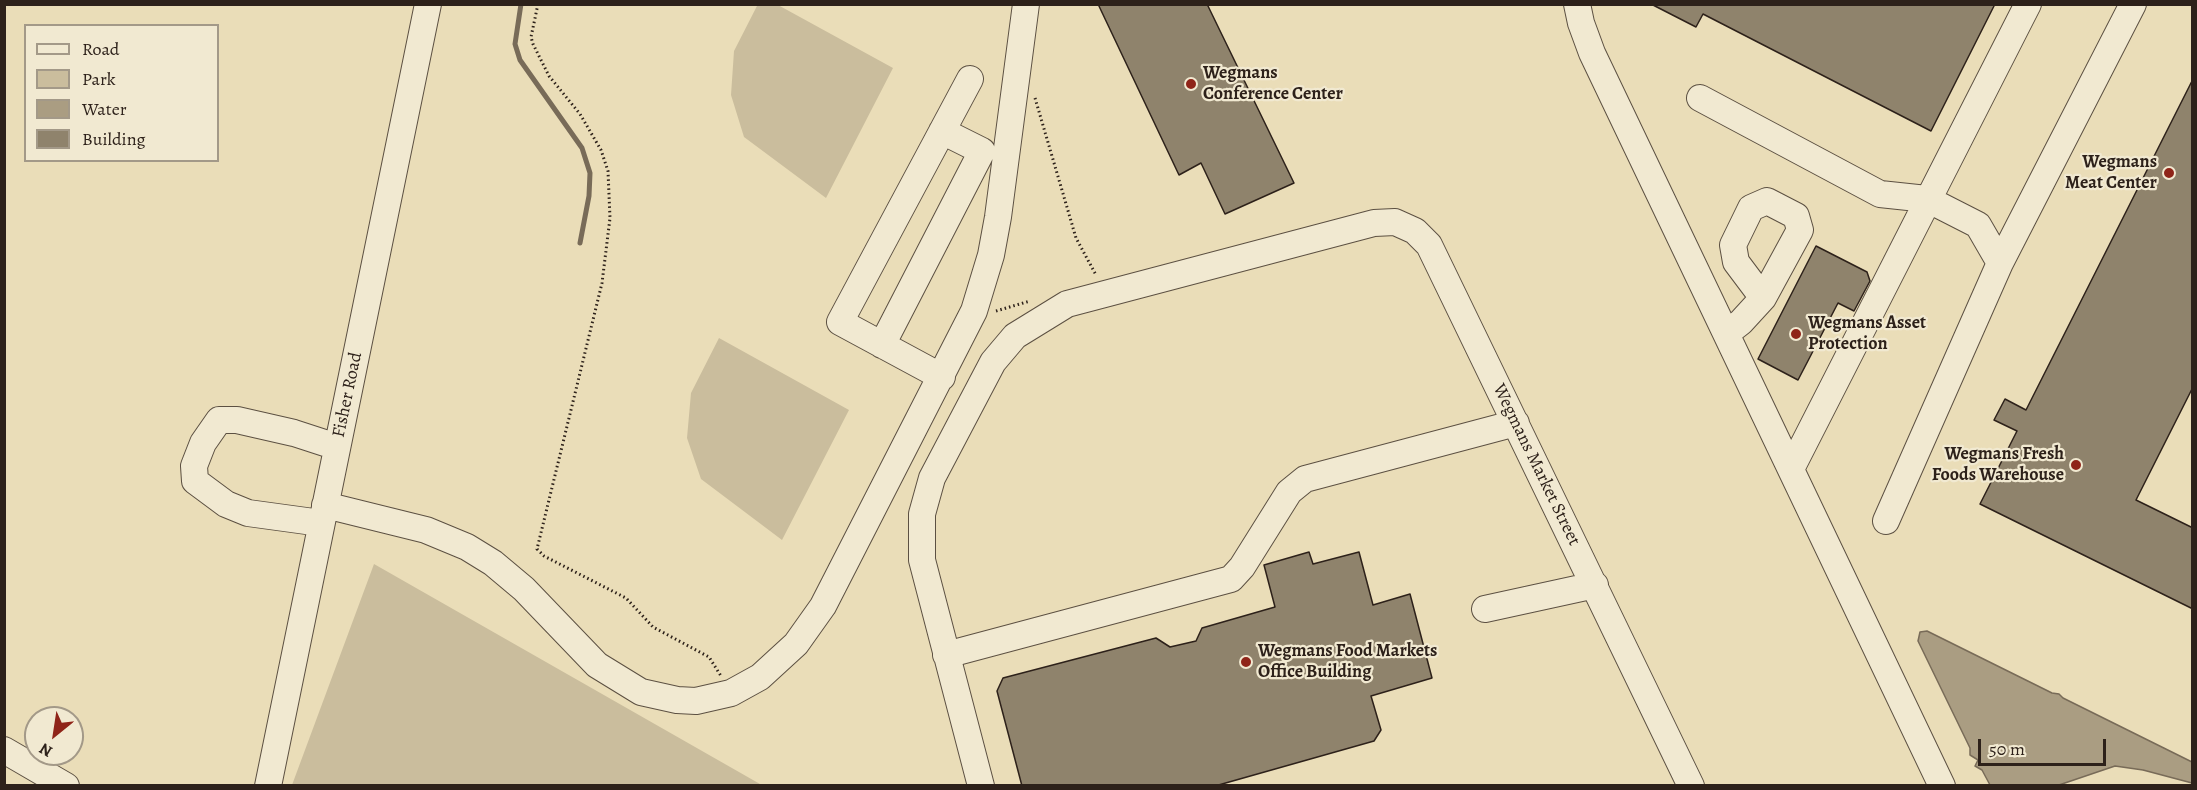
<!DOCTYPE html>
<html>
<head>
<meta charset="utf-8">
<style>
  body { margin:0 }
  #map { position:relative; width:2197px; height:790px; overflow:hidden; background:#eaddb8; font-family:Alegreya,serif }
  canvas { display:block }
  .frame { position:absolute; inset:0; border:6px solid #2d211a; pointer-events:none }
  .legend { position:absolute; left:24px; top:24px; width:195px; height:138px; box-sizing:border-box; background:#f1e9d1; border:2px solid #a39988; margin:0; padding:8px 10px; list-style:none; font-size:18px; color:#2d211a }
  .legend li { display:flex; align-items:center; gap:12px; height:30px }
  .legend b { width:30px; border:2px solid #a39988 }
  .north { position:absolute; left:24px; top:706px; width:60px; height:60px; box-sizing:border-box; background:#f1e9d1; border:2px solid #a39988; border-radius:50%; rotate:210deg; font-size:16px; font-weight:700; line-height:24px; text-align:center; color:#2d211a }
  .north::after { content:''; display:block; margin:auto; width:21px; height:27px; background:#8f2418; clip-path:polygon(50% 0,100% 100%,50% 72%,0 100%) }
  .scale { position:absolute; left:1978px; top:739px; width:128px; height:27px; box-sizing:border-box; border:3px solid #2d211a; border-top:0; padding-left:8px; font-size:18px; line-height:21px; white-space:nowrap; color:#2d211a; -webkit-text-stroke:4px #f1e9d1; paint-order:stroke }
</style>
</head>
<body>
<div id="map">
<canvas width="2197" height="790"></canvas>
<div class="frame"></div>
<ul class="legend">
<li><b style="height:8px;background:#f1e9d1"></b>Road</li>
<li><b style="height:16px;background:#cabd9d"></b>Park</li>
<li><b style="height:16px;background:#aa9d82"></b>Water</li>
<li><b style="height:16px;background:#8f836c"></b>Building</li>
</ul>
<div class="north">N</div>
<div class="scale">50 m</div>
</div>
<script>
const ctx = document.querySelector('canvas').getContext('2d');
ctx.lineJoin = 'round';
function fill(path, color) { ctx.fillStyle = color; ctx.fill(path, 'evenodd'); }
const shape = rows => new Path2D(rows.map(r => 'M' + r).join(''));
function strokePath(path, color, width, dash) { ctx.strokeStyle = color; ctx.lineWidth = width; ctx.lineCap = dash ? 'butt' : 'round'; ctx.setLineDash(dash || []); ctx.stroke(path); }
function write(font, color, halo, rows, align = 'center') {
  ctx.font = font + ' Alegreya,serif'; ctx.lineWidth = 4.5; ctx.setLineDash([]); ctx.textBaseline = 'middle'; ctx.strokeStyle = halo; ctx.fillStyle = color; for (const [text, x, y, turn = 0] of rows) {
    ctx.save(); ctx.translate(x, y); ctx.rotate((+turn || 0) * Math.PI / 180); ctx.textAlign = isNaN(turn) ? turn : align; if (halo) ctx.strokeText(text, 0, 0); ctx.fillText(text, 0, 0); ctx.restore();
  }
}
fill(shape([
  [758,4,778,5,893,68,826,198,744,137,731,95,734,51],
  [719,338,849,410,782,540,701,479,687,438,691,393],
  [374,564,760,784,762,785,292,785]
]), '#cabd9d');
const water = shape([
  [1927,631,2052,693,2059,694,2063,698,2192,762,2192,783,2143,770,2115,766,2059,785,1990,785,1982,770,1975,766,1978,760,1970,755,1970,748,1918,641,1920,632,1927,631]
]);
fill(water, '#aa9d82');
strokePath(water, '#786b58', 1.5);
strokePath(shape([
  [521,4,515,44,520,60,582,148,590,173,589,196,580,243]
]), '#786b58', 5);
const building = shape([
  [1098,4,1207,4,1294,183,1225,214,1201,163,1179,175,1098,4],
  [1651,4,1995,4,1931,131,1703,14,1696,27,1651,4],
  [2193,79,2193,387,2136,500,2193,528,2193,609,1980,504,2017,431,1994,420,2005,399,2026,410,2193,79],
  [1816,246,1867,272,1870,281,1854,311,1838,303,1798,380,1758,359,1816,246],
  [1309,552,1313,564,1359,552,1373,605,1410,594,1432,678,1371,696,1381,730,1374,741,1215,786,1022,786,997,691,1003,678,1156,638,1170,647,1196,641,1202,628,1275,607,1264,565,1309,552]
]);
fill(building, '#8f836c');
strokePath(building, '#2d211a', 1.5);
const minor = shape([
  [1577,4,1581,23,1592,53,1942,786],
  [1700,98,1880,194,1927,199,1978,225,2000,263,1886,521],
  [2000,263,2133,4],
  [1727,333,1741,322,1763,298,1800,230,1796,216,1767,201,1751,208,1733,245,1736,262,1763,298],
  [882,345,982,151,942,131],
  [942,377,840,322,970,79],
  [1792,467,2028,4],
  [325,505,426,530,467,547,493,563,524,589,597,665,641,692,677,700,696,701,731,693,760,677,796,644,823,606,974,311,991,255,998,217,1026,4],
  [321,523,248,513,226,504,195,481,194,466,203,443,219,420,237,420,294,433,337,447],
  [1485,609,1595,585],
  [946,655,1231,579,1242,567,1289,492,1305,479,1516,423],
  [4,750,66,786],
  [268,786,428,4],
  [981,786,922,560,922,514,932,478,993,362,1015,336,1067,304,1374,223,1395,222,1415,231,1429,245,1691,786]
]);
strokePath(minor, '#5c5042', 28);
strokePath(shape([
  [538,4,531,37,533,44,549,76,580,114,601,150,608,171,610,218,602,283,537,549,544,556,626,598,653,627,709,657,721,676],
  [1035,98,1076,238,1096,275],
  [996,311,1030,301]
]), '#2d211a', 3, [1.5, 3]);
strokePath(minor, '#f1e9d1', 26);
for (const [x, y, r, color] of [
  [1191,84,6,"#8f2418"],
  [2169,173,6,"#8f2418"],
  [1796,334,6,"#8f2418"],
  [2076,465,6,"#8f2418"],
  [1246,662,6,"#8f2418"]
]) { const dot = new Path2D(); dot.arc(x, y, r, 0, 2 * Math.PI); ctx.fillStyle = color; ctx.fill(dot); strokePath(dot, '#f1e9d1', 2); }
write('bold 18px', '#2d211a', '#f1e9d1', [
  ["Wegmans",1203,74],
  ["Conference Center",1203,95],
  ["Wegmans",2157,163,"right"],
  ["Meat Center",2157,184,"right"],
  ["Wegmans Asset",1808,324],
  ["Protection",1808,345],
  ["Wegmans Fresh",2064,455,"right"],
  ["Foods Warehouse",2064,476,"right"],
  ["Wegmans Food Markets",1258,652],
  ["Office Building",1258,673]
], 'left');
write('18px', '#2d211a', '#f1e9d1', [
  ["Fisher Road",348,395,-78],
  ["Wegmans Market Street",1536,465,64]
]);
</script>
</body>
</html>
